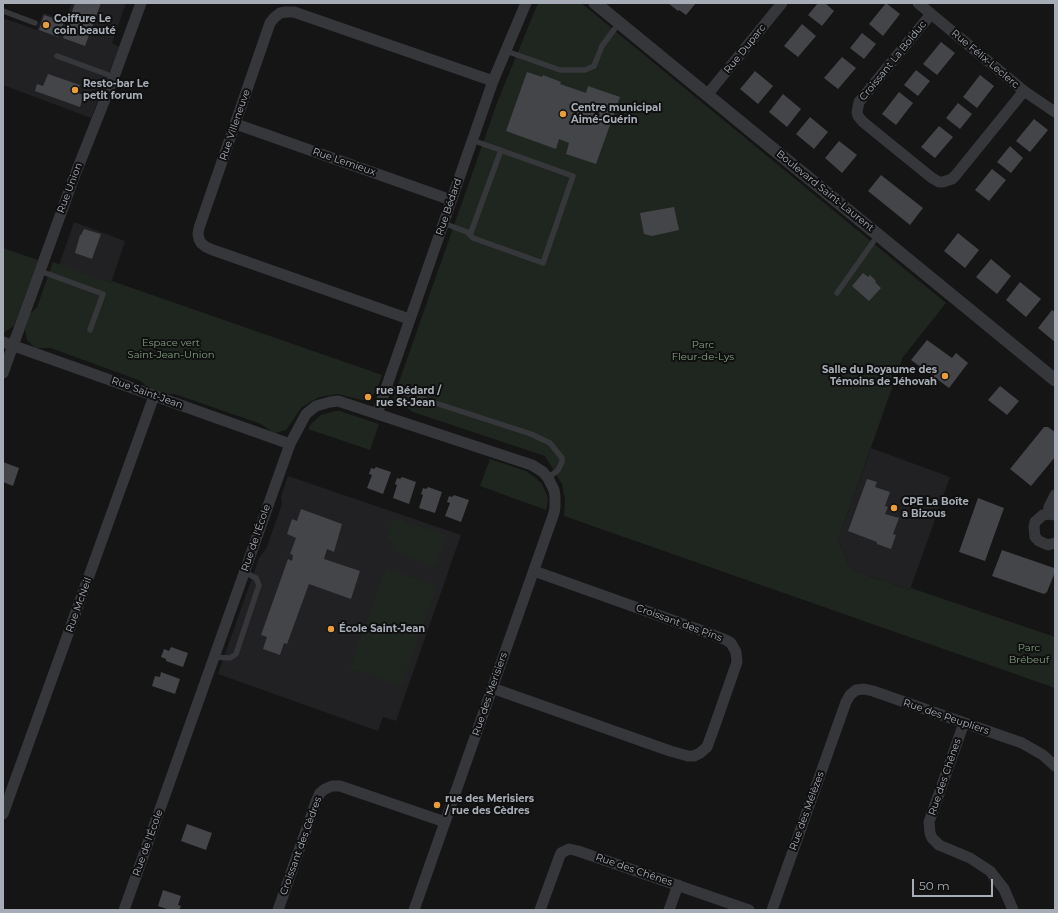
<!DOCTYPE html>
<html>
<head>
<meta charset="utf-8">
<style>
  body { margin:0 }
  #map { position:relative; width:1058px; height:913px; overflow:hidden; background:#151516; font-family:Montserrat,sans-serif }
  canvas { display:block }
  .frame { position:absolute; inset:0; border:4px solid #a7adb6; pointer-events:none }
  .scale { position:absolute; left:912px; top:879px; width:81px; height:18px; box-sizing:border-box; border:2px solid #a7adb6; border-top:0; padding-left:5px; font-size:12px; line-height:14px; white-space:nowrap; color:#a7adb6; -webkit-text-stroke:3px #101011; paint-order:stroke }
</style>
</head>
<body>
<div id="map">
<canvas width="1058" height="913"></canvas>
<div class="frame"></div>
<div class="scale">50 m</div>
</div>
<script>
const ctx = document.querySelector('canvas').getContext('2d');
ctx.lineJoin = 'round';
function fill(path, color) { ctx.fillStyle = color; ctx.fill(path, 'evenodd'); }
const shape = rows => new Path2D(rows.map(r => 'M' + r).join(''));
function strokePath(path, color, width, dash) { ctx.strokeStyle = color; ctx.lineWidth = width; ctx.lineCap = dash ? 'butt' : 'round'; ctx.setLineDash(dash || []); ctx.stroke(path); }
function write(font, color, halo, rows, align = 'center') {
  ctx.font = font + ' Montserrat,sans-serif'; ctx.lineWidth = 4; ctx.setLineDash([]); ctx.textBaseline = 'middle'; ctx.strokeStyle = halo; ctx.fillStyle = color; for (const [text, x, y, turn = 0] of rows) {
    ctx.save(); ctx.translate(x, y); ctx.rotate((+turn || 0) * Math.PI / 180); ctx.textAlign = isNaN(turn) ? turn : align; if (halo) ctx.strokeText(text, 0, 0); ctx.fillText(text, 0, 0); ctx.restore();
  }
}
fill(shape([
  [72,3,126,3,112,43,119,47,91,118,3,85,3,18,37,30,43,13,65,20],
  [74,222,125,241,111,283,59,265],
  [871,448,950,477,910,590,853,571,850,568,838,540],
  [288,476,461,535,396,721,383,717,378,731,218,674,259,558,266,549,282,504,281,496]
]), '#212123');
fill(shape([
  [538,3,581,3,946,303,903,357,838,540,850,568,853,571,910,590,911,588,1055,637,1055,688,564,516,565,500,562,484,545,456,413,412,393,399,497,103],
  [3,248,38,260,14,326,3,333],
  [53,262,111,283,112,281,382,375,377,389,372,397,366,400,362,400,338,394,319,397,302,407,286,430,275,433,271,431,261,424,175,394,163,394,148,388,141,381,51,348,35,348,27,340,25,330,30,314,37,307],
  [335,411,340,411,379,424,370,450,308,429,312,423,321,415],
  [490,459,526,471,537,479,542,484,547,495,548,501,546,510,480,486],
  [397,519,404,520,407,525,413,527,415,524,446,535,435,567,397,552,394,545,391,540,386,538,392,521],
  [386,568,437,586,401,686,350,668]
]), '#1f261f');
fill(shape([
  [75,3,101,3,85,46,63,38],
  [668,3,696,3,686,15,679,10,678,11],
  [818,3,825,3,834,11,822,26,808,15],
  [886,3,900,14,883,36,869,24],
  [44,15,64,22,58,37,39,30],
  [802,24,816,36,798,57,784,46],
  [862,33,876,44,864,59,850,48],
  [941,42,955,53,937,75,923,64],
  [842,57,856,68,838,89,824,78],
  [916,70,930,81,918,96,904,85],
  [755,71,773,86,758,104,740,89],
  [527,72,542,77,543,75,561,82,560,84,586,93,588,86,620,97,596,164,566,154,569,143,559,139,556,149,506,131],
  [48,74,80,85,77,93,84,95,80,107,35,91,37,84,43,86],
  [980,75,994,86,977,108,963,97],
  [899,92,913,103,896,125,882,114],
  [783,94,801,109,787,127,769,112],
  [958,103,972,114,960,129,946,118],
  [810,117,828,132,814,149,796,134],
  [1034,119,1048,130,1030,152,1016,141],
  [939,126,953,137,935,158,921,147],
  [839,141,857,155,842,173,825,158],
  [1010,146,1023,158,1011,173,997,162],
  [992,169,1006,180,989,201,975,190],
  [881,175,923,208,910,225,868,191],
  [674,207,679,230,652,236,644,234,640,213],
  [84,229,101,234,92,259,75,253,80,235,81,235],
  [958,233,979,250,965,268,944,251],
  [991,259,1011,276,997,294,976,277],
  [863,273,868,277,870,275,876,281,875,282,881,288,869,301,852,286],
  [1020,282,1041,299,1026,317,1006,300],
  [1052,310,1055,312,1055,342,1038,328],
  [927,340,952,358,956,353,968,363,949,388,911,360],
  [1000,386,1019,401,1007,415,988,400],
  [1044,427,1048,427,1055,432,1055,457,1031,486,1010,469],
  [3,462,19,468,13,486,3,482],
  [376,467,391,472,383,494,367,488,372,475,369,474,371,468,374,469],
  [402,477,416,482,409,504,393,498,397,485,395,484,397,478,400,479],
  [867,479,877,482,875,487,890,492,885,506,888,507,885,514,899,518,893,534,896,535,891,549,877,544,877,542,848,531],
  [428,487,442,492,435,513,419,508,423,495,421,494,423,488,426,489],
  [454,495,469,500,461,522,445,516,450,503,447,502,449,496,452,497],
  [978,498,1004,508,985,561,959,552],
  [301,509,342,524,334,552,327,549,324,559,360,571,351,599,309,584,287,644,284,643,280,655,263,649,267,637,261,635,288,559,292,561,293,555,290,554,296,538,287,534,292,519,297,521],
  [1002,550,1054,568,1055,572,1047,592,1044,594,992,576],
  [171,647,188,653,183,667,166,661,166,659,161,657,164,649,169,651],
  [161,672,180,679,175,694,152,686,155,676,160,677],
  [187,824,212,833,206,850,181,841],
  [163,890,181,896,178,905,181,906,179,910,170,910,158,906]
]), '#444549');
strokePath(shape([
  [3,11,35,23],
  [506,51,560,70,585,70,594,66,602,46,619,23],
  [57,56,114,77],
  [443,223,467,232,473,238,543,263,573,176,472,140],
  [470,235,501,150],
  [40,271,103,294,90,330],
  [837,293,878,235],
  [386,387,531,434,550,443,562,458,562,462,558,470,548,478],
  [214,657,230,658,236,654,259,585,256,578,244,572]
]), '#36373b', 5.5);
strokePath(shape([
  [918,3,1024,91,1055,112],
  [931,14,859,102,857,112,858,116,863,122,932,178,939,182,943,182,952,179,955,176,1024,91],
  [707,95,782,3],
  [236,124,451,200],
  [409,319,213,250,206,247,201,243,199,239,198,234,199,228,270,23,274,18,280,13,286,12,294,12,493,81],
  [3,342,290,444],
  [3,373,73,180,115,74,141,3],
  [377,414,493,81,526,3],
  [1048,514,1049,507,1055,495],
  [1055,515,1048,514,1043,515,1035,522,1034,527,1035,537,1039,541,1048,545,1055,543],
  [492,688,670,751,688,756,694,756,700,753,707,747,715,725,737,662,736,652,731,643,726,640,711,634,534,571],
  [964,723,929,822,930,833,932,838,939,845,970,858,990,871,1004,889,1013,910],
  [3,814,154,396],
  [124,910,290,444,306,414,316,406,330,402,338,401,532,465,543,472,548,478,554,490,555,496,555,507,554,513,414,910],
  [278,910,316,802,320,793,325,789,332,786,340,786,445,822],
  [540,910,559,858,561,853,569,849,578,851,749,910],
  [669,910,678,885],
  [772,910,846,702,850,695,856,690,864,689,873,691,1022,743,1043,755,1055,766]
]), '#36373b', 11);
strokePath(shape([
  [595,3,1055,380]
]), '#36373b', 13);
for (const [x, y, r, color] of [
  [46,25,4,"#e89c3b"],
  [75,90,4,"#e89c3b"],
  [563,114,4,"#e89c3b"],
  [945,376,4,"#e89c3b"],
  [368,397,4,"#e89c3b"],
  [894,508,4,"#e89c3b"],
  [331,629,4,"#e89c3b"],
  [437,805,4,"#e89c3b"]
]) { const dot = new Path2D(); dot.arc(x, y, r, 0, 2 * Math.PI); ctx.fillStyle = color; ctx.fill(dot); strokePath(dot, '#101011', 1.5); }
write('bold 10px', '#a7adb6', '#101011', [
  ["Coiffure Le",54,19],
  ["coin beauté",54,31],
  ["Resto-bar Le",83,84],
  ["petit forum",83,96],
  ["Centre municipal",571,108],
  ["Aimé-Guérin",571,120],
  ["Salle du Royaume des",937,370,"right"],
  ["Témoins de Jéhovah",937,382,"right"],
  ["rue Bédard /",376,391],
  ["rue St-Jean",376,403],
  ["CPE La Boîte",902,502],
  ["a Bizous",902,514],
  ["École Saint-Jean",339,629],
  ["rue des Merisiers",445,799],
  ["/ rue des Cèdres",445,811]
], 'left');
write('10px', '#a7adb6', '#101011', [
  ["Rue Duparc",745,49,-51],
  ["Rue Félix-Leclerc",985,59,40],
  ["Croissant La Bolduc",893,61,-51],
  ["Rue Villeneuve",235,125,-71],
  ["Rue Lemieux",344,162,19],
  ["Rue Union",70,188,-69],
  ["Boulevard Saint-Laurent",825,191,39],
  ["Rue Bédard",449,207,-71],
  ["Rue Saint-Jean",147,393,20],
  ["Rue de l'École",256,538,-71],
  ["Rue McNeil",79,605,-70],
  ["Croissant des Pins",679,623,20],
  ["Rue des Merisiers",490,694,-71],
  ["Rue des Peupliers",946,717,19],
  ["Rue des Chênes",945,777,-71],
  ["Rue des Mélèzes",807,811,-70],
  ["Rue de l'École",148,843,-70],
  ["Croissant des Cèdres",301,846,-70],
  ["Rue des Chênes",634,870,19]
]);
write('10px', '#80a07f', '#101011', [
  ["Espace vert",171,343],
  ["Saint-Jean-Union",171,355],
  ["Parc",703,345],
  ["Fleur-de-Lys",703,357],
  ["Parc",1029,648],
  ["Brébeuf",1029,660]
]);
</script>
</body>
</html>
